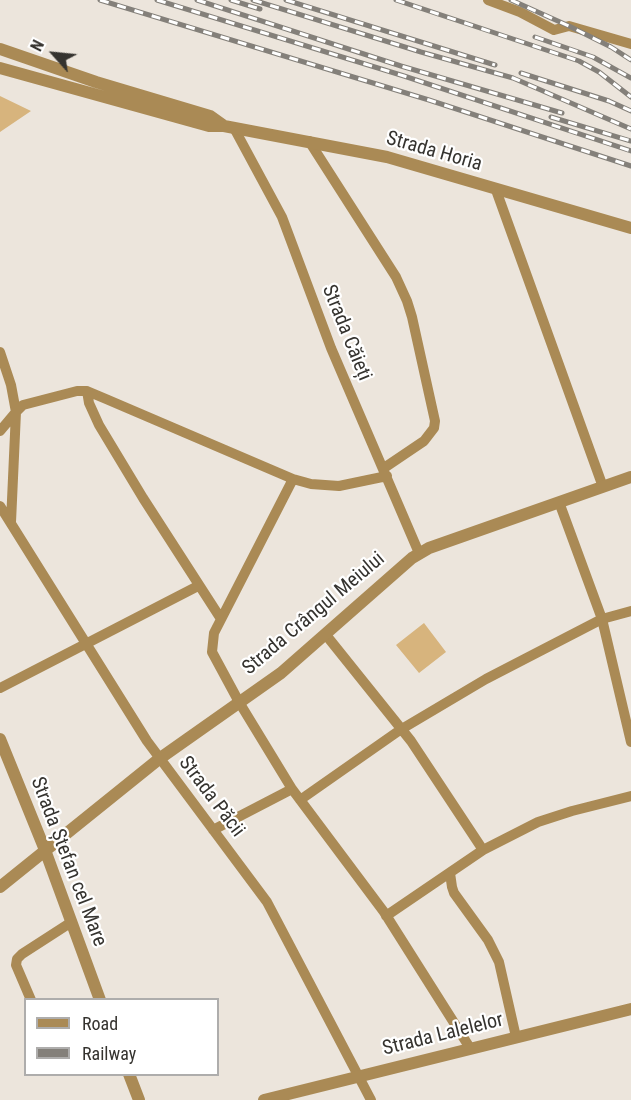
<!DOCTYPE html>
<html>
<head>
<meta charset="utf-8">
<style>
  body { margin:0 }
  #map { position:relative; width:631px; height:1100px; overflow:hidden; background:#ece5dc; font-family:"Roboto Condensed",sans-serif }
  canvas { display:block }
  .legend { position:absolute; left:24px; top:998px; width:195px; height:78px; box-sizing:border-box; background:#fff; border:2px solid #aeadac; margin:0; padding:8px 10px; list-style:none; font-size:18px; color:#35332f }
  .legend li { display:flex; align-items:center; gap:12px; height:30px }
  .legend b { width:30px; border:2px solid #aeadac }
  .north { position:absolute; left:24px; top:24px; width:60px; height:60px; -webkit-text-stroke:4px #fff; paint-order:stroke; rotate:297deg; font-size:16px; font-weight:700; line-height:24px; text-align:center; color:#35332f }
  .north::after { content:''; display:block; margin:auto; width:21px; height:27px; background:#35332f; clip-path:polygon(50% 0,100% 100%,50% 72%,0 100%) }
</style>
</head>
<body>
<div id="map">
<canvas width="631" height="1100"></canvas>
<ul class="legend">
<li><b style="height:8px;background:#aa8a55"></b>Road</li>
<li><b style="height:8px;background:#84807a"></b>Railway</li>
</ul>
<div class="north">N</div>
</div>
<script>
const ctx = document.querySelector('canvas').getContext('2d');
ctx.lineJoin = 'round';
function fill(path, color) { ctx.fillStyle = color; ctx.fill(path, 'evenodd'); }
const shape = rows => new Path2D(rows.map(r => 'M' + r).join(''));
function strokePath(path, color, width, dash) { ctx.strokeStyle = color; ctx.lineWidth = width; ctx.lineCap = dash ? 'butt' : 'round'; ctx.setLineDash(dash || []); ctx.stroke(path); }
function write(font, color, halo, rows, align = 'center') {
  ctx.font = font + ' "Roboto Condensed",sans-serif'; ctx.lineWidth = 4.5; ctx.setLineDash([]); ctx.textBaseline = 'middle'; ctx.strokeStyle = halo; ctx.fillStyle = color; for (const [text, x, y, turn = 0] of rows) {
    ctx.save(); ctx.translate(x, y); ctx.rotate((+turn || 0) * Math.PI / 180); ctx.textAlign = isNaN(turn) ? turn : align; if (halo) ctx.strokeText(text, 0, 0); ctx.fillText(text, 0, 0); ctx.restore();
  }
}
fill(shape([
  [0,96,31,111,0,132],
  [424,623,446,652,419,673,396,645]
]), '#d7b47d');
strokePath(shape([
  [488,0,520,12,554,30,569,26,631,44],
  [234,128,282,217,331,348,419,553],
  [309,141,396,277,407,301,412,317,435,421,434,428,424,441,384,468],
  [496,190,603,487],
  [0,352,11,385,16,412,0,431],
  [87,391,89,403,99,425,143,498,221,619],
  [293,479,214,633,212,652,239,702,292,789,384,912,470,1048],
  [559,502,602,619,631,742],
  [0,506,147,741,267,902,371,1100],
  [11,522,16,412,23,405,77,391,87,391,106,399,293,479,311,484,339,486,387,476],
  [326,635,411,741,483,850],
  [0,688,198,586],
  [300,800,400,730,486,679,602,619,631,611],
  [213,830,292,789],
  [450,873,452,887,454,893,488,940,499,962,516,1037],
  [386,916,483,850,538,822,572,811,631,796],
  [31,1000,16,965,17,959,22,954,70,923]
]), '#aa8a55', 10);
strokePath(shape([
  [0,49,96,82,210,116,224,126],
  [0,68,209,126,224,126,387,157,631,228],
  [0,739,45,850,100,1000],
  [0,887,159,759,281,673,412,558,429,548,631,477],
  [129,1074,139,1100],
  [264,1100,631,1009]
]), '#aa8a55', 12);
const rail = shape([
  [100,0,429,100,631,166],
  [157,0,404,76,631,151],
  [197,0,401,66,562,113],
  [231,0,260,9],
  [253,0,421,52,513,78,631,129],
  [286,0,495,65],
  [396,0,579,61,599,72,631,97],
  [511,0,569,26,611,47,631,60],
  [535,37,593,57,631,78],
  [521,73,609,101,631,111],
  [551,117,631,141]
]);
strokePath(rail, '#84807a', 5);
strokePath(rail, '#fff', 3, [9]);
write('20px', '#35332f', '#fff', [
  ["Strada Horia",434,152,16],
  ["Strada Căieți",346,333,68],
  ["Strada Crângul Meiului",314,614,-40],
  ["Strada Păcii",211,797,53],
  ["Strada Ștefan cel Mare",68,862,69],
  ["Strada Lalelelor",443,1035,-14]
]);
</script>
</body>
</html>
